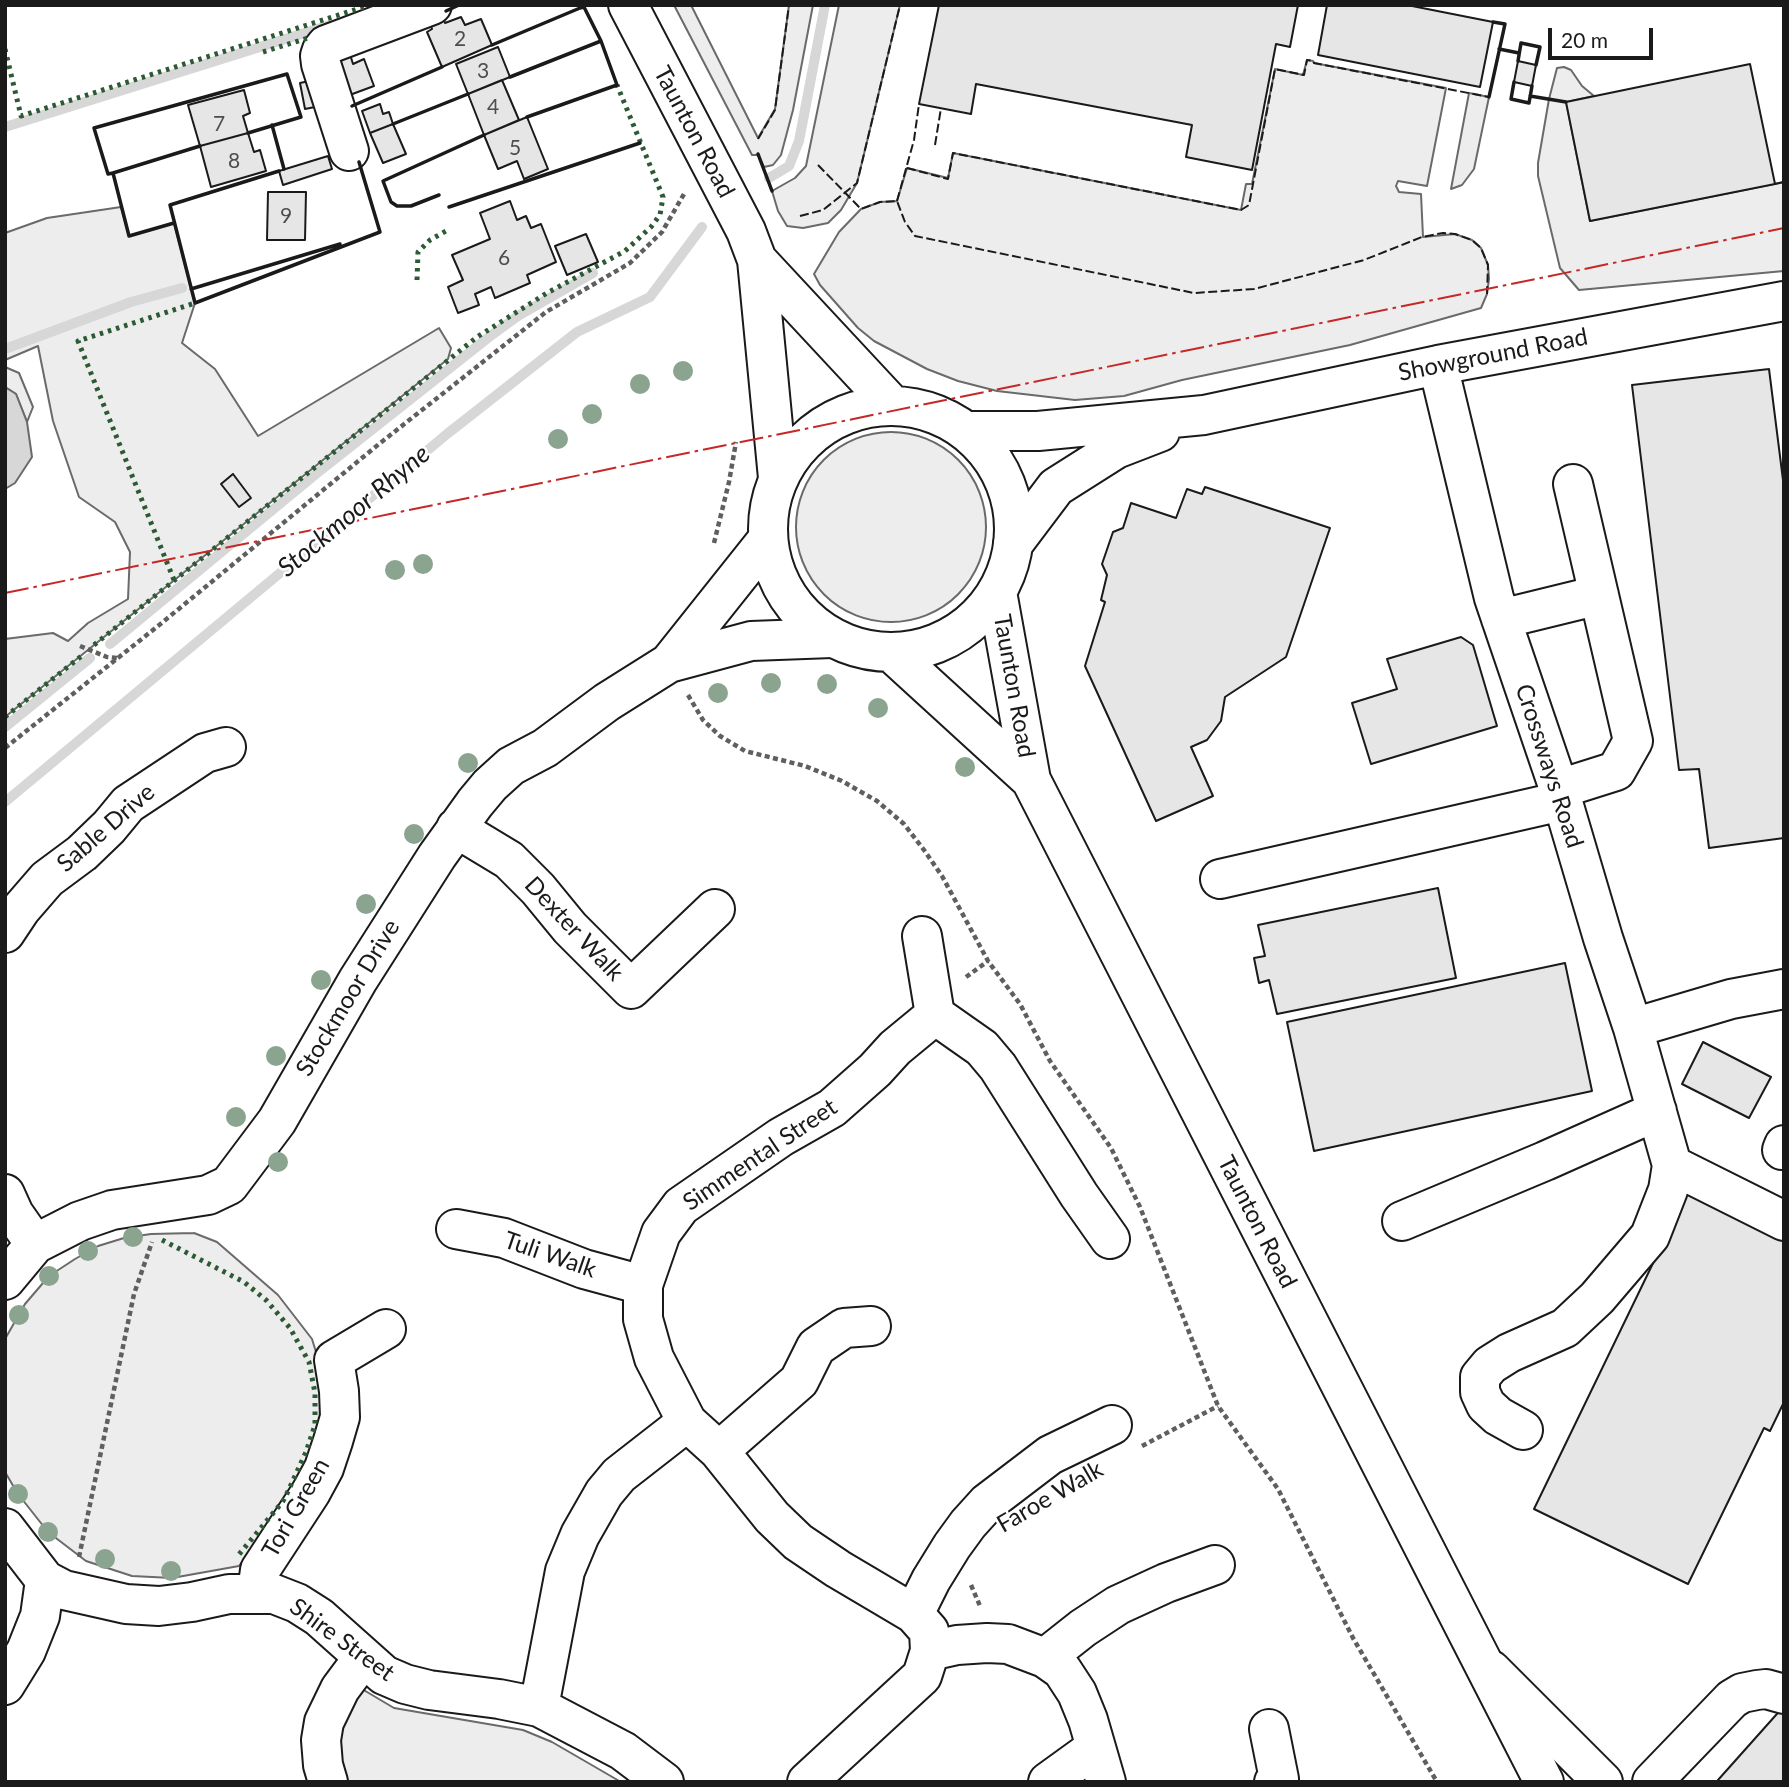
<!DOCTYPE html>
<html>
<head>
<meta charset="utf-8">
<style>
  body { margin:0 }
  #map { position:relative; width:1789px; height:1787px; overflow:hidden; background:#fff; font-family:Lato,sans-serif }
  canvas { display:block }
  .frame { position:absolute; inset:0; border:7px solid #1a1a1a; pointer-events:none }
  .scale { position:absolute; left:1548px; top:28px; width:105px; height:32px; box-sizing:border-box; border:4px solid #1a1a1a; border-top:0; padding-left:9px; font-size:21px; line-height:24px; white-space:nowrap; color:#1a1a1a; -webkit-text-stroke:5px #fff; paint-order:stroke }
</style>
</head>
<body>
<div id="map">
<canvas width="1789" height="1787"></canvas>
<div class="frame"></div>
<div class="scale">20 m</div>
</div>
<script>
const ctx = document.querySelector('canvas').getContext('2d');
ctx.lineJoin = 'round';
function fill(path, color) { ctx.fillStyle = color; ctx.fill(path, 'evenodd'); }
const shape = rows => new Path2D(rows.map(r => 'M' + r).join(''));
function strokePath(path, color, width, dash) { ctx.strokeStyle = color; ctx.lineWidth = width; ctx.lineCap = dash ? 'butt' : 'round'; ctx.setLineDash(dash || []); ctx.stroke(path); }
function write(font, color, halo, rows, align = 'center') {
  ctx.font = font + ' Lato,sans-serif'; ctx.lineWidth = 5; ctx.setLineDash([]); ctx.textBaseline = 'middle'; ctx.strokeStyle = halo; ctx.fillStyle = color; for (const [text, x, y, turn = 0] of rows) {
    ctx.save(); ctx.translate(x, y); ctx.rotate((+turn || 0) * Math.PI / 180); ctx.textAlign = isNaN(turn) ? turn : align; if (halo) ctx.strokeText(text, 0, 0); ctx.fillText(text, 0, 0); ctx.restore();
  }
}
const built = shape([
  [674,5,691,5,758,138,775,109,789,5,813,5,793,110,781,155,773,165,764,167,758,155,752,155,674,5],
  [839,5,900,5,857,183,841,210,828,223,803,228,787,226,778,211,772,191,795,178,806,166,839,5],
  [1307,60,1313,61,1314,63,1446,88,1427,186,1398,181,1396,186,1399,192,1421,194,1423,237,1455,234,1472,240,1481,248,1488,265,1489,279,1487,294,1481,308,1350,345,1182,380,1124,396,1075,400,997,391,958,381,927,369,874,341,858,328,820,285,814,274,839,232,861,209,880,202,897,201,907,168,948,178,953,153,1241,210,1246,184,1252,184,1275,69,1303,75,1307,60],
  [1564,67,1571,70,1582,86,1594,96,1566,102,1590,221,1784,182,1784,271,1579,290,1560,268,1538,176,1538,163,1549,99,1557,68,1564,67],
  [1469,93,1489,97,1474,169,1462,185,1451,189,1469,93],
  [121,207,129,236,174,223,195,303,182,343,215,369,258,436,439,328,451,348,448,359,5,717,5,639,53,633,68,641,88,623,128,599,130,552,115,522,79,497,53,421,38,346,5,360,5,233,47,218,121,207],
  [5,367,19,373,33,407,27,422,16,394,5,387,5,367],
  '796 527a95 95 0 1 1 190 0a95 95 0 1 1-190 0Z',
  [194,1233,217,1242,278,1295,312,1339,324,1378,327,1420,277,1520,239,1566,172,1578,132,1576,86,1561,48,1532,18,1494,5,1472,5,1339,25,1304,49,1276,75,1259,98,1246,124,1238,151,1234,194,1233],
  [362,1689,394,1708,523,1730,552,1742,621,1782,345,1782,339,1740,345,1720,362,1689]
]);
fill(built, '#ededed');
strokePath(built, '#6a6a6a', 2);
const water = shape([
  [5,387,16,394,27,422,32,457,15,483,5,489,5,387]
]);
fill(water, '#d7d7d7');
strokePath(water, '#6a6a6a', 2);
strokePath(shape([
  [5,127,330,25],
  [769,178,789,166,799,141,825,5],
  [5,349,131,302,182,288],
  [110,644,316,474,489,337,518,316,593,273],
  [5,727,90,658],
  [5,802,447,434,577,332,650,297,702,227]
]), '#d7d7d7', 10);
const building = shape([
  [939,5,1298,5,1290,47,1276,44,1252,170,1186,157,1192,125,976,84,971,114,919,104,939,5],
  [1327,5,1407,5,1493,22,1480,87,1318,55,1327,5],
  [461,17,465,25,481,19,492,45,442,67,427,32,432,29,430,23,443,18,445,23,461,17],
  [498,47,510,77,468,94,456,64,498,47],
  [349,51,353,64,364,59,374,86,347,96,330,58,349,51],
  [1518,61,1536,65,1532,86,1514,82,1518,61],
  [1750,64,1775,184,1590,221,1566,102,1750,64],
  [314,80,320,106,305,109,300,83,314,80],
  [502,80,519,120,484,135,468,94,502,80],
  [244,90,250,113,243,116,248,133,200,146,188,105,244,90],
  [380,104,383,114,389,112,393,124,370,133,362,111,380,104],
  [527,117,548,169,524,179,517,161,498,169,484,135,527,117],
  [393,124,406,154,383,163,370,133,393,124],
  [248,133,254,152,260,150,266,171,211,187,200,146,248,133],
  [328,156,332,169,283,185,279,171,328,156],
  [268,192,306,192,305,240,267,240,268,192],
  [510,201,517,220,526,216,531,228,541,224,556,262,527,275,530,283,495,298,491,287,475,294,479,305,458,313,448,287,463,280,452,255,490,239,480,213,510,201],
  [586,234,598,262,567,275,555,246,586,234],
  [1769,369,1784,488,1784,838,1709,848,1699,769,1679,770,1632,385,1769,369],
  [233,474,251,498,239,507,221,484,233,474],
  [1205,487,1330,528,1286,657,1225,697,1221,721,1207,740,1191,747,1213,796,1156,821,1085,666,1105,602,1101,600,1107,575,1102,564,1113,532,1123,528,1131,503,1176,518,1187,489,1202,494,1205,487],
  [1461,637,1473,645,1497,726,1371,764,1352,703,1397,689,1387,659,1461,637],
  [1438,888,1456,978,1277,1014,1269,980,1259,983,1254,958,1265,956,1258,925,1438,888],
  [1565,963,1592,1091,1314,1151,1287,1022,1565,963],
  [1703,1042,1771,1077,1749,1118,1682,1084,1703,1042],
  [1687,1193,1784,1239,1784,1402,1770,1431,1764,1428,1688,1584,1534,1509,1687,1193],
  [1784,1706,1784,1782,1720,1782,1718,1780,1784,1706]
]);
fill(building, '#e6e6e6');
strokePath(building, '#1a1a1a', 2);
const minor = shape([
  [349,151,321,64,320,56,322,50,326,45,432,5],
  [1438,365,1494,598,1559,789,1603,938,1633,1028,1672,1165,1668,1190,1650,1236,1597,1298,1565,1328,1509,1353,1490,1365,1480,1377,1480,1392,1486,1405,1498,1416,1523,1430],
  [966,431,1038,431,1204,415,1438,365,1784,301],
  [1013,544,1056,487,1116,449,1160,432],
  [1501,619,1599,595],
  [669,663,767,540],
  [1559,789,1616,771,1633,741,1573,484],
  [456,828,509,860,538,889,570,928,631,989,715,909],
  [1220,879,1562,801],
  [5,933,21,909,47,879,82,853,109,827,128,804,205,753,226,747],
  [922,936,935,1015,982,1048,998,1067,1079,1195,1110,1239],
  [1633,1028,1731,999,1784,989],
  [1782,1150,1784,1145],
  [1672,1165,1784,1221],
  [5,1194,14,1214,35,1244],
  [1402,1221,1545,1161,1657,1111],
  [456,1229,504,1238,584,1269,643,1285],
  [5,1280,35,1244,80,1221,112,1210,208,1195,229,1185,277,1121,358,980,437,856,475,803,490,785,511,766,545,748,607,702,669,663,751,641,832,638],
  [719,1451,799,1381,816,1347,844,1328,871,1326],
  [5,1528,45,1580,40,1616,26,1651,5,1685],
  [45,1580,64,1590,126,1604,159,1606,192,1602,229,1594,274,1594,297,1603,319,1617,384,1675,405,1684,429,1690,499,1699,539,1707,623,1751,664,1782],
  [257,1592,260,1570,311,1492,324,1468,333,1441,340,1417,339,1391,334,1360,386,1329],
  [914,1614,931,1580,952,1546,968,1524,987,1503,1050,1455,1112,1425],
  [930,1651,957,1645,987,1643,1008,1644,1045,1658,1062,1670,1077,1693,1088,1720,1106,1782],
  [1045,1658,1083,1628,1118,1605,1166,1583,1215,1565],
  [1491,1670,1603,1782],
  [539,1707,565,1571,580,1535,604,1493,619,1475,687,1422],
  [1269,1729,1279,1779,1274,1782],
  [328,1782,323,1765,321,1740,324,1722,340,1689,363,1658],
  [807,1782,922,1676,930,1651,929,1631,914,1614,838,1569,798,1542,772,1517,719,1451,687,1422,654,1358,643,1319,643,1285,661,1233,681,1206,781,1137,832,1108,875,1070,895,1048,935,1015],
  [1048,1782,1095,1748],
  [1652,1782,1732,1699,1742,1693,1757,1690,1766,1689,1784,1694]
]);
const major = shape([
  [628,5,746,231,757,260,778,478],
  [757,260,892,405],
  '768 529a123 123 0 1 1 246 0a123 123 0 1 1-246 0Z',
  [997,592,1031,780,1544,1782],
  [892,653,1031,780]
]);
strokePath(minor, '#1a1a1a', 42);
strokePath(major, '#1a1a1a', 42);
strokePath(shape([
  [714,543,729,482,736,442],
  [80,646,107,657,117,658],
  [688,695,703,720,720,736,745,751,805,766,842,781,877,801,904,824,924,850,942,876,988,961,1020,1004,1050,1061,1111,1148,1140,1207,1218,1406,1278,1489,1353,1638,1437,1782],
  [5,748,158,626,379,444,546,312,630,263,662,232,684,194],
  [966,977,988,961],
  [1142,1446,1218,1406],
  [79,1557,134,1294,152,1242],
  [971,1585,980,1606]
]), '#5f5f5f', 4.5, [5, 3.5]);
strokePath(minor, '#fff', 38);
strokePath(major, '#fff', 38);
strokePath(shape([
  [5,49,21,116,370,5],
  [263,52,311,37],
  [417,280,418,252,430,240,446,231],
  [174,580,78,341,195,303],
  [94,645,477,337,547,293,625,251,651,227,660,215,663,197,617,85],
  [5,717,84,654],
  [162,1240,244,1282,266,1300,290,1328,309,1362,315,1393,315,1425,306,1452,284,1500,236,1558]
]), '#2b5a34', 5, [3.5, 5]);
strokePath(shape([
  [758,139,775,110,789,5],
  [935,145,941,108],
  [818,165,861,209,880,202,897,201,905,222,915,236,1194,293,1254,289,1364,260,1422,237,1443,233,1455,234,1472,240,1481,248,1488,265,1487,294],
  [907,168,948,179,953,153,1241,210,1249,205,1275,69,1304,75,1307,60,1313,61,1314,63,1489,97],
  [1775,184,1784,182],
  [897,201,914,140,919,104],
  [800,216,823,210,857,183,900,5]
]), '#1a1a1a', 2, [9, 3.5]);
strokePath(shape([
  [446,11,459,5],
  [492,45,580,8],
  [1499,49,1519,53],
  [1518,61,1521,43,1540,47,1536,65],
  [510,77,601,41],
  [1514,82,1511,99,1529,103,1532,86],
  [1530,96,1566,102],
  [1489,97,1505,24,1493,22],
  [352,106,442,67],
  [527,117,617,85,601,41,584,7,580,8,579,5],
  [393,124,468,94],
  [272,125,284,169],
  [758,154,772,191],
  [359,162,380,232],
  [279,171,170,205,195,303,380,232],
  [113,173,200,146],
  [439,195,411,206,397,206,391,202,383,181,484,135],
  [449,207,640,143],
  [174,223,129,236,113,173,108,174,94,128,287,74,301,117,248,133],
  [191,289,340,244]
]), '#1a1a1a', 3.5);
strokePath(shape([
  [5,593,1784,228]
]), '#c62828', 2, [24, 5, 3.5, 5]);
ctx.fillStyle = '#8aa48f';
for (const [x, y] of [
  [683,371],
  [640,384],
  [592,414],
  [558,439],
  [423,564],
  [395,570],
  [771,683],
  [827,684],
  [718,693],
  [878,708],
  [468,763],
  [965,767],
  [414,834],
  [366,904],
  [321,980],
  [276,1056],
  [236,1117],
  [278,1162],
  [133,1237],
  [88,1251],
  [49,1276],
  [19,1315],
  [18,1494],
  [48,1532],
  [105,1559],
  [171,1571]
]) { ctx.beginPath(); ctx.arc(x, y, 10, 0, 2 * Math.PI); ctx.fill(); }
write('21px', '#4d4d4d', null, [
  ["2",460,39],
  ["3",483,71],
  ["4",493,107],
  ["7",219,124],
  ["5",515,148],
  ["8",234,161],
  ["9",286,216],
  ["6",504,258]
]);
write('24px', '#1a1a1a', '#fff', [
  ["Taunton Road",694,132,62],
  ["Showground Road",1493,355,-11],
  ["Taunton Road",1014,686,80],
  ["Crossways Road",1549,766,72],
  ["Sable Drive",106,828,-41],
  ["Dexter Walk",574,929,47],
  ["Stockmoor Drive",348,998,-59],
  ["Simmental Street",760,1155,-34],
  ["Taunton Road",1257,1222,63],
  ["Tuli Walk",550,1255,19],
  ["Faroe Walk",1050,1497,-30],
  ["Tori Green",296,1508,-60],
  ["Shire Street",342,1640,36]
]);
write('italic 26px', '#1a1a1a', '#fff', [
  ["Stockmoor Rhyne",354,511,-40]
]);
</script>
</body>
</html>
